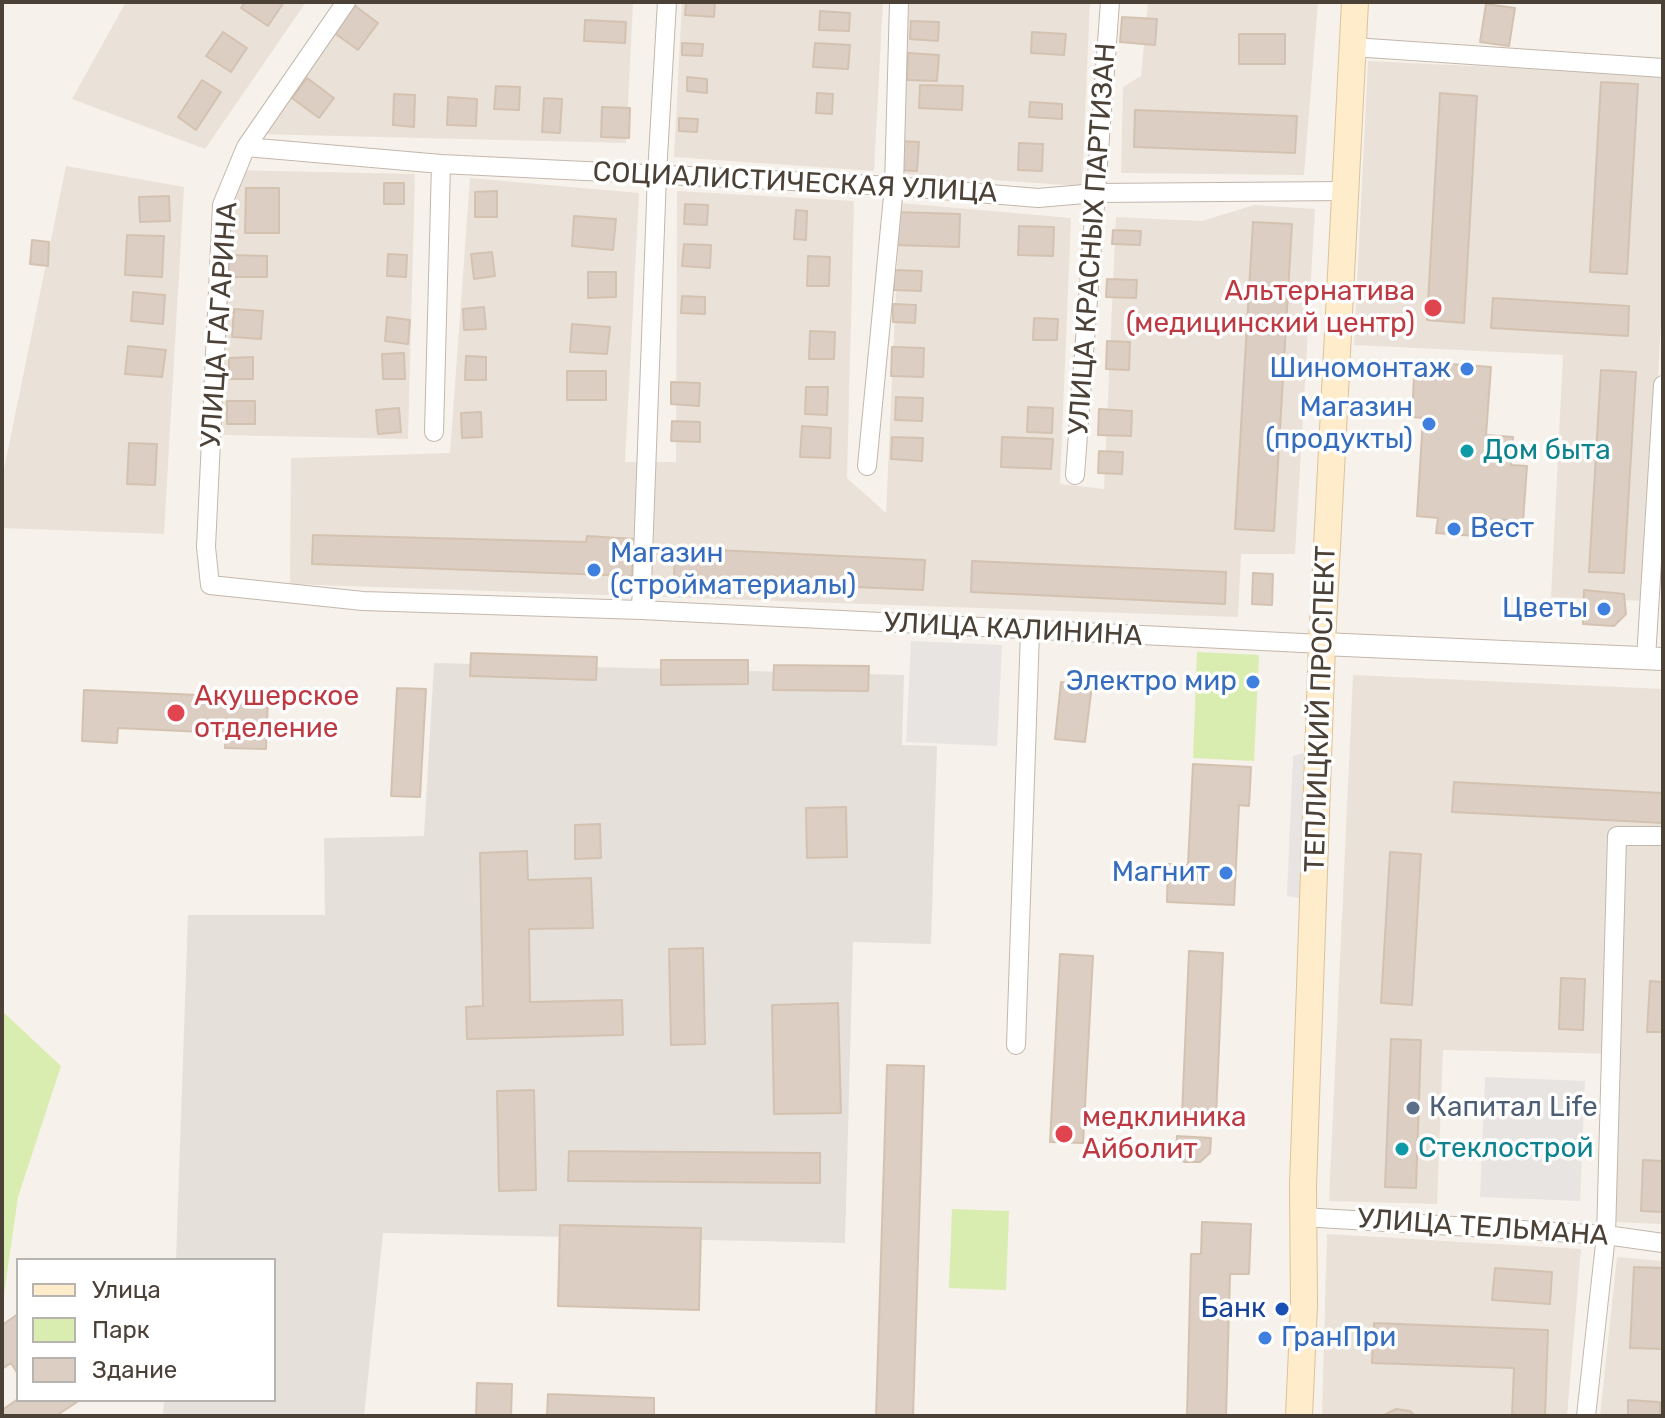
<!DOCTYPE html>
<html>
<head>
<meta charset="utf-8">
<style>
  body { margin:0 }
  #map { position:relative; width:1665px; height:1418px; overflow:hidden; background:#f6f1ea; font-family:Rubik,sans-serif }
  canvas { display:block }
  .frame { position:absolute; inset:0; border:4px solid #4b4137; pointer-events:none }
  .legend { position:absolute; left:16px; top:1258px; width:260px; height:144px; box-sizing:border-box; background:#fff; border:2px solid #b7b3af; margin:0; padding:10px 14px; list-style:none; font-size:24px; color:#4b4137 }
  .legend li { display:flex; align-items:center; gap:16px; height:40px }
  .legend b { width:40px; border:2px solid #b7b3af }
</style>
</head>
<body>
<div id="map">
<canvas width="1665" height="1418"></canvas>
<div class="frame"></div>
<ul class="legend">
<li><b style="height:10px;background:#ffeccb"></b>Улица</li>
<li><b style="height:22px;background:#daedb0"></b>Парк</li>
<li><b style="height:22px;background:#dccec2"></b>Здание</li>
</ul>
</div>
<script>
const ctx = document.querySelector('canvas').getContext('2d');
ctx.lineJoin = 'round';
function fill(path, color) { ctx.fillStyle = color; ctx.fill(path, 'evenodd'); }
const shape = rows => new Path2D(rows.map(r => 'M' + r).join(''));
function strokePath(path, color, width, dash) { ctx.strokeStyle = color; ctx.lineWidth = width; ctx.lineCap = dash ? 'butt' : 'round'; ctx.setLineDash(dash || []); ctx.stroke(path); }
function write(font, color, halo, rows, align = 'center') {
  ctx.font = font + ' Rubik,sans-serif'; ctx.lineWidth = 7; ctx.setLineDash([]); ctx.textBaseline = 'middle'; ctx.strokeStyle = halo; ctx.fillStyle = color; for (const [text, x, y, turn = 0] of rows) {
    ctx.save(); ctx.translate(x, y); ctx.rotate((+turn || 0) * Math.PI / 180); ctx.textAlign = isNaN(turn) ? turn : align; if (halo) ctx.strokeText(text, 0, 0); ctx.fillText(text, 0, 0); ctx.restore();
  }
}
fill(shape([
  [126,2,306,2,205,149,72,99],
  [350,2,633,2,626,143,257,134],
  [682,2,883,2,874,171,674,157],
  [906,2,1090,2,1082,186,900,174],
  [1148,2,1318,2,1304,175,1121,173,1123,87,1141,76],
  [1368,61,1663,75,1663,279,1647,601,1551,597,1563,355,1354,345],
  [66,166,184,187,164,534,2,528,2,479],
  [229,170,415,174,408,439,222,435],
  [470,178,639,193,625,462,676,462,677,191,854,201,847,478,886,513,900,203,1071,218,1060,484,1104,489,1116,217,1202,221,1254,205,1315,209,1295,554,1241,554,1238,617,290,584,291,458,450,453],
  [1353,675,1663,689,1663,1224,1614,1222,1618,1054,1443,1050,1437,1204,1329,1201],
  [1327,1234,1581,1249,1567,1416,1322,1416],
  [1617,1257,1663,1261,1663,1416,1600,1416]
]), '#eae2d8');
fill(shape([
  [434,663,904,675,902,745,937,746,931,944,853,942,845,1243,383,1233,364,1416,163,1416,164,1400,274,1400,274,1260,176,1260,188,915,325,915,324,838,424,836]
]), '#e6e0db');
fill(shape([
  [1197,652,1259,655,1254,761,1193,758],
  [2,1011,61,1066,18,1197,2,1308],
  [952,1209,1009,1211,1006,1290,949,1288]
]), '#daedb0');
fill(shape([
  [911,641,1002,645,997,746,906,742],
  [1309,751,1304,899,1287,896,1293,756],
  [1485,1077,1585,1081,1580,1201,1480,1197]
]), '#e8e4e2');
const building = shape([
  [245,2,284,2,268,26,241,8,245,2],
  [686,2,715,2,714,17,685,15,686,2],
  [1486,4,1515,8,1509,46,1480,42,1486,4],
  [354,5,378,23,358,50,333,32,354,5],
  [820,11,850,13,849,31,819,30,820,11],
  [1122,17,1157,19,1155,45,1120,42,1122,17],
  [585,20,626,22,625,43,584,41,585,20],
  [911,21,939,22,938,41,910,39,911,21],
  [223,32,247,48,231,72,206,56,223,32],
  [1032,32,1066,34,1064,55,1031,53,1032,32],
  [1239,34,1285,34,1285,64,1239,64,1239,34],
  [682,43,703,44,702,56,682,55,682,43],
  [815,43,850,45,848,69,813,67,815,43],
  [908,53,939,55,937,81,907,80,908,53],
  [687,77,707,79,707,93,687,91,687,77],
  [307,78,334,98,319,118,292,98,307,78],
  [202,80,221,92,196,130,178,117,202,80],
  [1601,82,1638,84,1627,274,1590,272,1601,82],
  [920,85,963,86,962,110,919,108,920,85],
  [496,86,520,87,519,110,494,109,496,86],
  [817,93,833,94,832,114,816,113,817,93],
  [1440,93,1477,96,1464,323,1427,320,1440,93],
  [394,94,415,95,414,127,393,125,394,94],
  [448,97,477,99,476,126,447,125,448,97],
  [544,98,562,99,560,133,542,132,544,98],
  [1030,102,1062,104,1062,119,1029,117,1030,102],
  [602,107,630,108,629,138,601,137,602,107],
  [1135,110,1297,116,1295,153,1134,147,1135,110],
  [679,118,698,119,697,132,679,131,679,118],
  [899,141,919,142,917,171,898,170,899,141],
  [1019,143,1043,144,1042,171,1018,170,1019,143],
  [384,183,404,183,404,204,384,204,384,183],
  [246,188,279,188,279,233,245,233,246,188],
  [497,191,497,217,475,217,475,192,497,191],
  [169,196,170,221,140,222,139,197,169,196],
  [685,204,708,205,707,225,684,224,685,204],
  [796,210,807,211,806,240,794,239,796,210],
  [895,212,960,214,959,247,893,245,895,212],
  [574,216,616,219,613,250,572,246,574,216],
  [1253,222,1292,224,1274,531,1235,529,1253,222],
  [1019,226,1054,227,1053,256,1018,255,1019,226],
  [1113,230,1141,231,1140,245,1112,244,1113,230],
  [127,235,164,236,162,277,125,275,127,235],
  [32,240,49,242,48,266,30,264,32,240],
  [684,244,711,245,710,268,682,266,684,244],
  [492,252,495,276,474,279,471,254,492,252],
  [388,254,407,255,406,277,387,276,388,254],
  [229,255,267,256,267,277,229,277,229,255],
  [808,256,830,257,829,286,807,286,808,256],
  [894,270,922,271,921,291,894,290,894,270],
  [588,272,616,272,616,297,588,298,588,272],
  [1107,279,1137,280,1136,298,1106,297,1107,279],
  [133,292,165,295,163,324,131,321,133,292],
  [682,296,705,297,705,314,681,313,682,296],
  [1493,298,1629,306,1628,336,1491,328,1493,298],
  [893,304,916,305,915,323,893,322,893,304],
  [484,307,486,329,464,330,463,309,484,307],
  [234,309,263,311,261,339,232,337,234,309],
  [387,317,410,320,408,344,385,341,387,317],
  [1034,318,1058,319,1057,340,1033,340,1034,318],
  [572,324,610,327,607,354,570,352,572,324],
  [810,331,835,332,834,359,809,359,810,331],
  [1107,341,1130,342,1129,370,1106,369,1107,341],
  [128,346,166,350,162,377,125,374,128,346],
  [892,347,924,348,923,377,891,376,892,347],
  [404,353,405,379,383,379,382,354,404,353],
  [466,356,486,357,486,380,465,380,466,356],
  [253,357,253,379,229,379,229,358,253,357],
  [1424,362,1491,367,1486,435,1513,437,1511,465,1527,466,1523,521,1489,519,1488,537,1436,533,1438,518,1417,516,1423,418,1412,417,1414,376,1423,377,1424,362],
  [1601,370,1636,372,1624,573,1589,572,1601,370],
  [567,371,606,371,606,400,567,400,567,371],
  [671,382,700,383,699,406,671,404,671,382],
  [806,387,828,387,827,415,805,414,806,387],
  [896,397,923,398,922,421,895,420,896,397],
  [227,401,255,401,255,424,227,424,227,401],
  [1028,407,1053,408,1052,433,1027,432,1028,407],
  [399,408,401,432,378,434,376,410,399,408],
  [1099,409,1132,411,1131,436,1098,435,1099,409],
  [481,412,482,437,462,438,461,413,481,412],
  [672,421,700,422,700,442,671,441,672,421],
  [802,426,831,428,830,458,800,457,802,426],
  [892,437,923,438,922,461,891,459,892,437],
  [1002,437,1053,439,1051,469,1001,467,1002,437],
  [129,443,157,444,155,485,127,484,129,443],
  [1099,451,1123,452,1122,474,1098,473,1099,451],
  [313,535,586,542,587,536,634,539,632,576,312,564,313,535],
  [675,548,925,560,923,590,674,579,675,548],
  [972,561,1226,572,1225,604,971,592,972,561],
  [1253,573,1273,574,1272,605,1252,604,1253,573],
  [1584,590,1624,594,1626,614,1614,626,1583,624,1584,590],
  [471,653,597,657,596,680,470,676,471,653],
  [661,660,748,660,748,684,661,685,661,660],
  [774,665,869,666,868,691,773,690,774,665],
  [1061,682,1092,685,1085,742,1055,739,1061,682],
  [397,688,426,689,420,797,391,796,397,688],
  [84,690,268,698,266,749,225,748,226,733,118,728,117,743,82,741,84,690],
  [1193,764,1251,767,1249,806,1239,805,1234,905,1167,902,1168,864,1188,865,1193,764],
  [1454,782,1663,793,1663,823,1452,812,1454,782],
  [846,807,847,857,807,858,806,808,846,807],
  [600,824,601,858,575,859,575,825,600,824],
  [527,851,528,880,591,878,593,928,529,929,530,1002,622,1000,623,1035,467,1039,466,1007,483,1006,480,853,527,851],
  [1390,852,1421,854,1412,1005,1381,1003,1390,852],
  [703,948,705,1044,671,1045,669,949,703,948],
  [1189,951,1223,953,1216,1117,1182,1116,1189,951],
  [1060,954,1093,956,1083,1143,1050,1142,1060,954],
  [1561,978,1585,979,1583,1030,1559,1029,1561,978],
  [1650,981,1663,982,1663,1032,1647,1032,1650,981],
  [838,1003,841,1113,774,1114,772,1005,838,1003],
  [1391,1039,1421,1040,1416,1188,1385,1187,1391,1039],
  [887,1065,924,1066,913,1416,876,1416,887,1065],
  [534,1090,536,1190,499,1191,497,1091,534,1090],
  [1177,1136,1211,1138,1210,1153,1200,1162,1184,1162,1176,1152,1177,1136],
  [569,1151,820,1153,820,1183,568,1181,569,1151],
  [1643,1160,1663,1161,1663,1212,1641,1211,1643,1160],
  [1202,1222,1251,1224,1249,1274,1230,1274,1226,1416,1187,1416,1191,1254,1201,1254,1202,1222],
  [560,1225,701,1228,699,1310,558,1306,560,1225],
  [1634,1267,1663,1268,1662,1349,1630,1348,1634,1267],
  [1495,1268,1552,1272,1550,1304,1492,1300,1495,1268],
  [18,1314,18,1374,11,1363,2,1369,2,1325,18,1314],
  [1374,1323,1548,1330,1545,1416,1512,1416,1514,1368,1372,1363,1374,1323],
  [477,1383,512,1384,511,1416,476,1416,477,1383],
  [548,1394,654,1398,654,1416,547,1416,548,1394],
  [18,1399,18,1400,80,1400,56,1416,2,1416,2,1410,18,1399],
  [1628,1400,1660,1402,1660,1416,1628,1416,1628,1400],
  [1396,1409,1410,1411,1415,1416,1382,1416,1396,1409]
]);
fill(building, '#dccec2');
strokePath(building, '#d4c2b1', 2);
const minor = shape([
  [346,2,246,147,222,205,206,547,210,585,363,601,641,610,1322,644],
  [1353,47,1663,68],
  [246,147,441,164,894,186,1038,198,1096,193,1345,191],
  [434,432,441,164],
  [867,466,894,186,899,2],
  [1075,475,1110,2],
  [641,610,657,174,667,2],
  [1646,658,1663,385],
  [1016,1045,1030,631],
  [1302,1217,1606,1235,1663,1243],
  [1586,1416,1606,1235,1617,836,1663,836]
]);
const tertiary = shape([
  [1322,644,1663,659]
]);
const secondary = shape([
  [1299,1416,1304,1305,1303,1185,1322,644,1355,2]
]);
strokePath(minor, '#c3b7ac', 20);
strokePath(tertiary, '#c3b7ac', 24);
strokePath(secondary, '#dcc299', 28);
strokePath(minor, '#fff', 18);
strokePath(tertiary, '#fff', 22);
strokePath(secondary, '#ffeccb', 26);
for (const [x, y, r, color] of [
  [1433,308,10,"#e0444e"],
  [1467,369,8,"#3f7fe0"],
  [1429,424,8,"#3f7fe0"],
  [1467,451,8,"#0f9aa8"],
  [1454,529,8,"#3f7fe0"],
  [594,570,8,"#3f7fe0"],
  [1604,609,8,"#3f7fe0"],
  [1253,682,8,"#3f7fe0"],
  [176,713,10,"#e0444e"],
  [1226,873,8,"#3f7fe0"],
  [1413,1108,8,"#5c6f8a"],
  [1064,1134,10,"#e0444e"],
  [1402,1149,8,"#0f9aa8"],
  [1282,1309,8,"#1a4fb4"],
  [1265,1338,8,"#3f7fe0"]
]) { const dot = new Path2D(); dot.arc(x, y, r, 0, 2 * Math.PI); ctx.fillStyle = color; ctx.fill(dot); strokePath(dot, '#fff', 3); }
write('28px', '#4b4137', '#fff', [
  ["СОЦИАЛИСТИЧЕСКАЯ УЛИЦА",795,183,3],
  ["УЛИЦА КРАСНЫХ ПАРТИЗАН",1093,239,-86],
  ["УЛИЦА ГАГАРИНА",220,325,-86],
  ["УЛИЦА КАЛИНИНА",1013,630,3],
  ["ТЕПЛИЦКИЙ ПРОСПЕКТ",1321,709,-88],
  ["УЛИЦА ТЕЛЬМАНА",1483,1228,4]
]);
write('28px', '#be3a42', '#fff', [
  ["Альтернатива",1415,292,"right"],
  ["(медицинский центр)",1415,324,"right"],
  ["Акушерское",194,697],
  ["отделение",194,729],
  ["медклиника",1082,1118],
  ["Айболит",1082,1150]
], 'left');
write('28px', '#366cbe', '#fff', [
  ["Шиномонтаж",1451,369],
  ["Магазин",1413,408],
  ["(продукты)",1413,440],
  ["Вест",1470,529,"left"],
  ["Магазин",610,554,"left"],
  ["(стройматериалы)",610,586,"left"],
  ["Цветы",1588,609],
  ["Электро мир",1237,682],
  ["Магнит",1210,873],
  ["ГранПри",1281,1338,"left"]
], 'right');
write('28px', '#0d838f', '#fff', [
  ["Дом быта",1483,451],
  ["Стеклострой",1418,1149]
], 'left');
write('28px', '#4e5e75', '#fff', [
  ["Капитал Life",1429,1108]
], 'left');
write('28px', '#164399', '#fff', [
  ["Банк",1266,1309]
], 'right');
</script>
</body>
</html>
